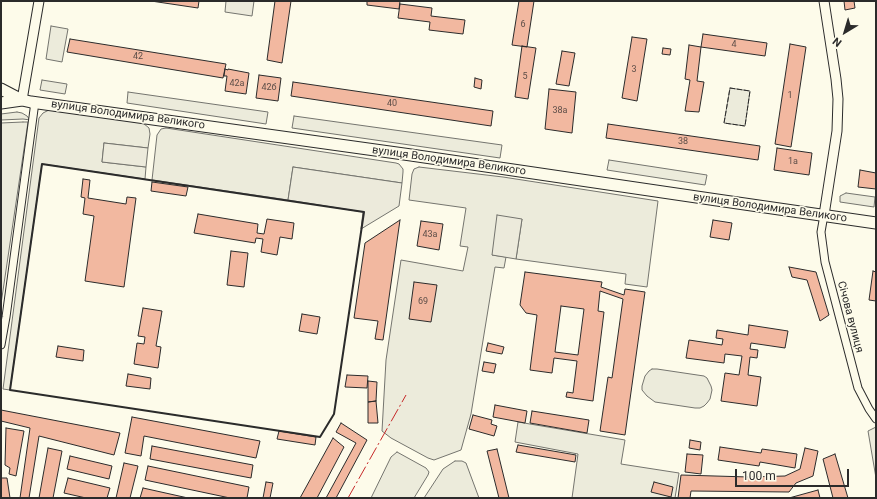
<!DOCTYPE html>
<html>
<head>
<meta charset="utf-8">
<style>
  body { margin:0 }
  #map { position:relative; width:877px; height:499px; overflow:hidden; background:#fdfbea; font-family:Roboto,sans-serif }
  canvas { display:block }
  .frame { position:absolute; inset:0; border:2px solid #2b2b2b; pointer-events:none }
  .north { position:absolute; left:825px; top:12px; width:40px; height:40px; -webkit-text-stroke:3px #fdfbea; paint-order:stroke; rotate:218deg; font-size:11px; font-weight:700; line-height:16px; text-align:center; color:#2b2b2b }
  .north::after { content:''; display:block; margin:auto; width:14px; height:18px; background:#2b2b2b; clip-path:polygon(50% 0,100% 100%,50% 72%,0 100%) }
  .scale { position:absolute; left:735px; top:469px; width:114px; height:18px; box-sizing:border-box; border:2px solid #2b2b2b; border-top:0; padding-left:5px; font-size:12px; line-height:14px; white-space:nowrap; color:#2b2b2b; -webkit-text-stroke:3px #fdfbea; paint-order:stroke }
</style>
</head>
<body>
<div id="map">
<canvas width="877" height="499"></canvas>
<div class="frame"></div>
<div class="north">N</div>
<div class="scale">100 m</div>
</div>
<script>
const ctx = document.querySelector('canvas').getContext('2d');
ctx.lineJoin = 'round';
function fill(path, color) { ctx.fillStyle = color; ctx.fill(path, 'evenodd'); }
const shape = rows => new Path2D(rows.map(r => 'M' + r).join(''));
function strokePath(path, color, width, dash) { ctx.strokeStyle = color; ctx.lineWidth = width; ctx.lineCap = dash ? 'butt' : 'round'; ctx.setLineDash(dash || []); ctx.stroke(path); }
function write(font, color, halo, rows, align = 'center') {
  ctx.font = font + ' Roboto,sans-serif'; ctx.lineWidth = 3; ctx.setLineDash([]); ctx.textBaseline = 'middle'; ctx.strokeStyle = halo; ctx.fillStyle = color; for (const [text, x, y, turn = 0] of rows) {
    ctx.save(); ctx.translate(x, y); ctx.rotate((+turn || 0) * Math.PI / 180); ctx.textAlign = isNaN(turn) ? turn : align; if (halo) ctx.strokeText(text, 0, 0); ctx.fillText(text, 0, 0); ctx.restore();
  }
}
const green = shape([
  [51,26,68,29,62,62,46,59,51,26],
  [42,80,67,84,65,94,40,90,42,80],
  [730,88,750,91,745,126,724,123,730,88],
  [128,92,268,112,266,124,127,103,128,92],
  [49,110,143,123,149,128,150,134,148,148,104,143,102,162,146,167,145,179,42,164,10,390,3,389,39,118,43,113,49,110],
  [17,112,22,113,27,116,30,120,23,119,1,120,1,114,17,112],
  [294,116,502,145,500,158,292,128,294,116],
  [23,122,28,122,1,304,1,123,23,122],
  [166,128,396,163,399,164,403,169,403,172,402,183,293,167,288,200,152,180,157,135,161,129,166,128],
  [609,160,707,175,705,185,607,170,609,160],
  [419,167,503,177,658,201,647,287,625,284,626,274,516,259,522,219,492,255,506,257,504,268,495,267,471,414,461,450,434,460,428,458,391,438,382,431,386,360,401,260,463,271,468,247,460,246,466,208,409,200,412,174,414,169,419,167],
  [846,193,875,197,874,207,840,202,840,196,846,193],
  [652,369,657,369,704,376,707,378,711,386,712,390,710,399,707,403,704,406,700,408,695,408,655,402,647,396,642,390,642,386,645,376,649,371,652,369],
  [518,422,625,440,621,464,679,473,675,498,572,498,578,454,515,442,518,422],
  [397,452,426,468,429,472,428,475,414,498,371,498,391,457,397,452],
  [455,461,462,461,466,463,479,498,424,498,443,469,455,461]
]);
fill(green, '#ecebdb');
strokePath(green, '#74746e', 1);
const parking = shape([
  [226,1,254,1,252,16,225,12,226,1],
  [104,143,148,148,146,167,102,162,104,143],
  [293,167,402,183,399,206,361,229,363,212,288,200,293,167],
  [497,215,522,219,516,259,492,255,497,215],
  [876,427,876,478,868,431,876,427]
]);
fill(parking, '#eceadb');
strokePath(parking, '#74746e', 1);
const building = shape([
  [151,1,199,1,198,8,151,1],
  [275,1,291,1,282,63,267,60,275,1],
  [367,1,400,1,399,9,367,5,367,1],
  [519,1,534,1,527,47,512,45,519,1],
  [844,1,854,1,855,8,845,10,844,1],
  [400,4,432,8,431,16,465,20,463,34,429,30,430,22,398,18,400,4],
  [703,34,767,43,765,56,701,47,703,34],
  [632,37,647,39,637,101,622,98,632,37],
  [70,39,226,64,223,78,67,52,70,39],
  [790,44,806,47,791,147,775,144,790,44],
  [689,45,701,47,697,81,704,82,699,112,685,111,690,80,685,79,689,45],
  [522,46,536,48,528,99,515,97,522,46],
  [663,48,671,49,670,55,662,54,663,48],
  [562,51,575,53,569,86,556,84,562,51],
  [225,69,228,70,228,69,249,73,246,94,225,91,227,76,224,76,225,69],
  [259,75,281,78,278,101,256,98,259,75],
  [475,78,482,80,481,89,474,87,475,78],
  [293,82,493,111,491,126,291,96,293,82],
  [549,89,576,92,572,133,545,129,549,89],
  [608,124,760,146,758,160,606,138,608,124],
  [777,148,812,153,809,175,774,170,777,148],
  [860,170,876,173,876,189,858,187,860,170],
  [83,179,90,180,88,198,126,204,127,197,136,198,124,287,85,281,94,216,83,214,85,198,81,197,83,179],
  [152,182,188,187,186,196,151,191,152,182],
  [198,214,258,224,257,233,264,234,267,219,294,223,292,239,280,237,277,255,261,252,263,239,256,238,255,243,194,233,198,214],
  [400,220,383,340,375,339,378,321,354,318,365,243,400,220],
  [713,220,732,223,729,240,710,237,713,220],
  [421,221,443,224,439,250,417,246,421,221],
  [231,251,248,253,244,287,227,285,231,251],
  [789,267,816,272,829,315,820,321,807,280,792,277,789,267],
  [873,271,876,272,876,301,869,300,873,271],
  [525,272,602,282,601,287,624,295,625,289,645,292,625,435,600,431,608,377,612,378,623,299,600,291,598,311,604,312,593,401,566,397,567,392,573,393,577,361,554,358,552,373,530,370,537,315,526,313,520,305,525,272],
  [561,306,584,309,578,355,555,352,561,306],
  [414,282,437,285,431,322,409,319,414,282],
  [143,308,162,311,156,346,161,347,158,368,134,364,137,343,144,344,145,337,138,336,143,308],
  [302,314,320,317,317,334,299,331,302,314],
  [749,325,788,331,785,348,751,343,750,349,758,350,757,358,750,357,748,375,761,377,757,406,721,401,725,373,739,375,742,356,725,354,724,363,686,358,689,340,722,345,723,339,716,338,717,330,748,335,749,325],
  [488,343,504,347,502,354,486,351,488,343],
  [58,346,84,350,83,361,56,357,58,346],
  [484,362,496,364,494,373,482,371,484,362],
  [128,374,151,378,150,389,126,386,128,374],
  [347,375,368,376,367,388,345,387,347,375],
  [368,381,377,382,376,401,368,402,368,381],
  [376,401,378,423,368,423,368,402,376,401],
  [495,405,527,411,525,423,493,417,495,405],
  [1,410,120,433,114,455,39,436,29,498,20,498,30,428,1,421,1,410],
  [532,411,589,420,587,433,530,423,532,411],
  [473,415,492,420,491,424,497,426,494,436,469,429,473,415],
  [132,417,260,441,256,458,144,436,141,456,125,453,132,417],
  [341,423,367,440,336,498,326,498,356,443,336,432,341,423],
  [6,428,24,431,16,476,9,474,10,468,5,465,6,428],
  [279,431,316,437,315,445,277,439,279,431],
  [333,438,344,447,317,498,300,498,333,438],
  [690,440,701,442,700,450,689,448,690,440],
  [518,445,576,455,575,462,516,452,518,445],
  [152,446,253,465,251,478,150,459,152,446],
  [720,447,761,453,762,449,797,454,795,468,760,462,759,466,718,460,720,447],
  [48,448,62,451,53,498,39,498,48,448],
  [805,448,818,451,813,476,796,483,789,492,691,491,690,498,678,498,681,475,749,477,785,476,800,469,805,448],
  [497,449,509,498,499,498,487,451,497,449],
  [687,454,703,455,701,474,685,472,687,454],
  [835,454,848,498,833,498,823,459,835,454],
  [70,456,112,466,109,479,67,469,70,456],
  [124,463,138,466,130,498,116,498,124,463],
  [148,466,249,487,247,498,230,498,145,480,148,466],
  [1,478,7,478,10,498,1,498,1,478],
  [68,478,110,488,107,498,86,498,64,493,68,478],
  [266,482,273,483,270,498,263,498,266,482],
  [654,482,673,487,671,497,651,492,654,482],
  [143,488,188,498,140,498,143,488],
  [818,490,820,498,789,498,818,490]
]);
fill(building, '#f2b8a0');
strokePath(building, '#2b2b2b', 1);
const minor = shape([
  [824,215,821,232,825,262,858,388,869,409,876,419],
  [1,345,6,317,35,102]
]);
const tertiary = shape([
  [22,100,39,1],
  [824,215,837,131,838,99,836,79,824,1]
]);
const primary = shape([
  [1,89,22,100,31,102,411,155,717,200,876,223],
  [1,103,22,100]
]);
strokePath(minor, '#2b2b2b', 9);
strokePath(tertiary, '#2b2b2b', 11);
strokePath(primary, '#2b2b2b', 13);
strokePath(minor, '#fdfbea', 7);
strokePath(tertiary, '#fdfbea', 9);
strokePath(primary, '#fdfbea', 11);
strokePath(shape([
  [730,88,750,91,745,126,724,123,730,88]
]), '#2b2b2b', 1, [5, 2]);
strokePath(shape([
  [42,164,364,212,334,414,320,437,10,390,42,164]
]), '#2b2b2b', 2);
strokePath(shape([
  [348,498,406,395]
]), '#c62828', 1, [14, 3, 2, 3]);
write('9px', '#5d4e48', null, [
  ["6",523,25],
  ["4",734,45],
  ["42",138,57],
  ["3",634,70],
  ["5",525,77],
  ["42а",237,84],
  ["42б",269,88],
  ["1",790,96],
  ["40",392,104],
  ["38а",560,111],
  ["38",683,142],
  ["1а",793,162],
  ["43а",430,235],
  ["69",423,302]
]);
write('11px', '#2b2b2b', '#fdfbea', [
  ["вулиця Володимира Великого",128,115,8],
  ["вулиця Володимира Великого",449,161,8],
  ["вулиця Володимира Великого",770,208,8],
  ["Січова вулиця",850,317,75]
]);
</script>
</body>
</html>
